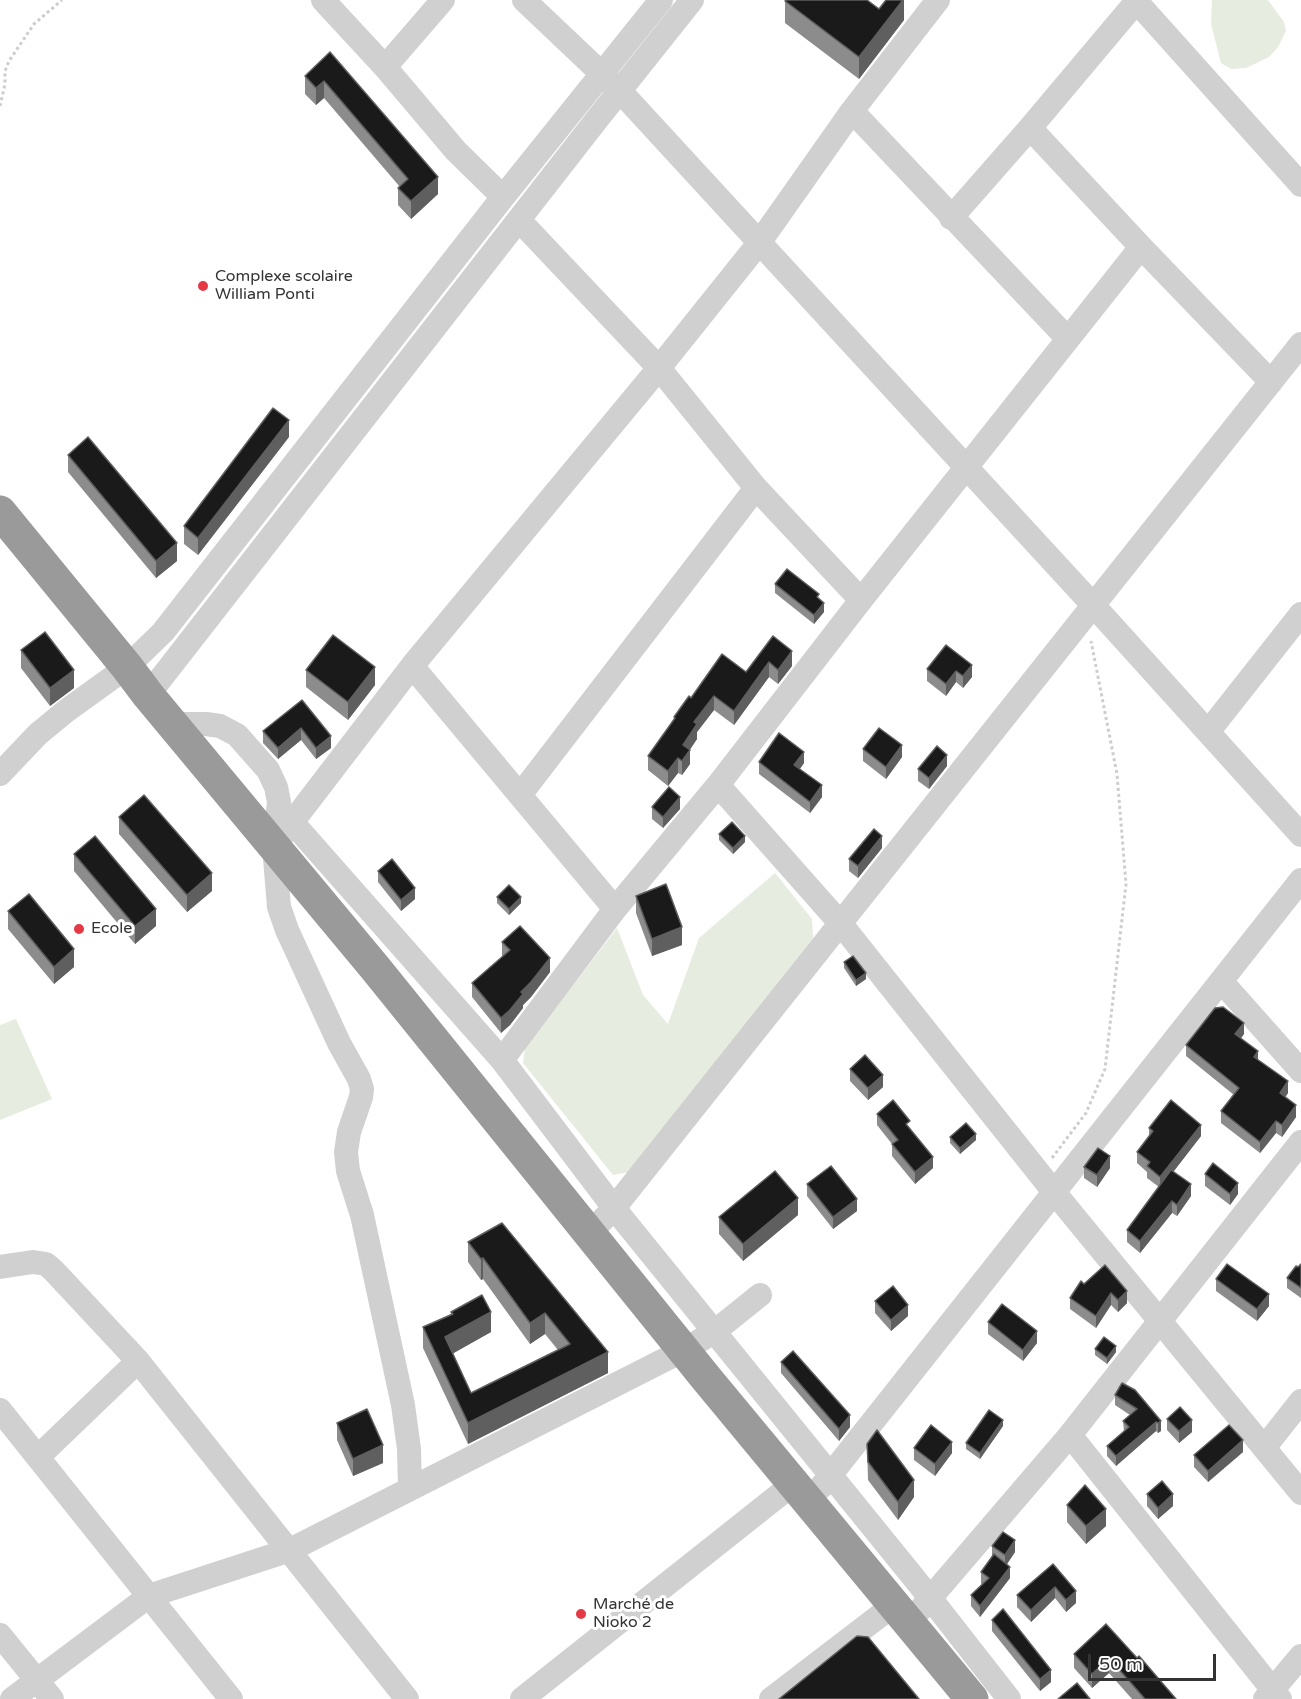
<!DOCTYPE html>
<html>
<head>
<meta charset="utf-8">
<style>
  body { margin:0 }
  #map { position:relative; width:1301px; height:1699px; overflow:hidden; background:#fff; font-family:"Varela Round",sans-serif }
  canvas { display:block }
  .scale { position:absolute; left:1088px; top:1654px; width:128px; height:27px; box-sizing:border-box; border:3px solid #333; border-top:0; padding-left:8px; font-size:18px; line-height:21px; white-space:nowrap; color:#333; -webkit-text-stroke:4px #fff; paint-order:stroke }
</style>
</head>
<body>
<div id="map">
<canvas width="1301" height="1699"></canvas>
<div class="scale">50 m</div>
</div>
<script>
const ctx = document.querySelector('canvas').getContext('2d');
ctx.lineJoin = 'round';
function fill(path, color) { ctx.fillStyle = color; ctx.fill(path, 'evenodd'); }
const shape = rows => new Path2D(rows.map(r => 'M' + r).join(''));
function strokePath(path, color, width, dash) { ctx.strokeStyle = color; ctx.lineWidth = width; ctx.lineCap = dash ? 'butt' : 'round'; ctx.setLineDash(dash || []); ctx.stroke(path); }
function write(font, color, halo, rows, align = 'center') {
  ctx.font = font + ' "Varela Round",sans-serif'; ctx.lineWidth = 6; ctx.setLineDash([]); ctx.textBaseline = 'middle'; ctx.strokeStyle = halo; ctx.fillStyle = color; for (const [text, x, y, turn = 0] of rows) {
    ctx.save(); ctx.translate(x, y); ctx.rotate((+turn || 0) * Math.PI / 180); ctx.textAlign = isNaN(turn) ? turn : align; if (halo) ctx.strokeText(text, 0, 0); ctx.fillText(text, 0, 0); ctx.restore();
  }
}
fill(shape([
  [1212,0,1268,0,1284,22,1286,31,1278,47,1269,57,1246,68,1231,69,1221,63,1211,24],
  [775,873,812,919,813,938,629,1172,613,1175,523,1063,525,1048,617,928,643,995,668,1024,699,938],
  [16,1019,52,1099,0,1120,0,1025]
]), '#e6ecdf');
strokePath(shape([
  [0,106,5,84,5,71,9,61,34,24,62,0],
  [1052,1158,1086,1113,1105,1069,1126,884,1117,774,1091,641]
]), '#cdcdcd', 3, [3, 3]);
strokePath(shape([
  [323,0,385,67,456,151,503,197],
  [524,0,620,91,1094,606,1301,835],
  [1135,0,1301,185],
  [385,67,443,0],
  [852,111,1067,338],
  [1030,128,1141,247,1271,382],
  [951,218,1030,128,1136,2],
  [519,220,659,368,756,488,861,600],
  [412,666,615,909],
  [148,695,598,118,692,0],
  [173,724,206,724,220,726,237,735,268,770,276,787,279,802,277,821,266,836],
  [1208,732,1301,614],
  [0,774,38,734,66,711,127,667,163,632,503,197,661,0],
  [718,785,841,924,1054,1192,1301,1493],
  [520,795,756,488],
  [293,823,502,1060,614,1208,931,1599,1009,1699],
  [1221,981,1301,1071],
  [502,1060,615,909,718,785,861,600,1141,247],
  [590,1233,614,1208,1301,344],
  [0,1267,33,1262,46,1264,54,1271,138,1361,407,1699],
  [0,1410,231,1699],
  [1070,1435,1280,1699],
  [1264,1448,1301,1401],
  [38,1457,138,1361],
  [821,1487,1301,880],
  [410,1489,409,1449,403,1405,362,1215,348,1171,346,1152,349,1132,361,1097,362,1089,359,1079,339,1043,287,930,279,907,274,846,412,666,659,368,759,243,852,111,938,0],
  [921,1609,1070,1435,1301,1142],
  [0,1635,52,1699],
  [12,1699,149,1596,290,1550,684,1350,714,1332,760,1295],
  [522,1699,793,1484],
  [771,1699,895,1604],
  [1265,1699,1301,1656]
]), '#d0d0d0', 24);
strokePath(shape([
  [0,512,127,667,148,695,376,969,706,1378,972,1699]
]), '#9a9a9a', 33);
fill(shape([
  [904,0,904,20,859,79,785,23,785,1,879,9],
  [330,52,438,194,411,219,398,205,398,188,400,187,324,98,316,105,305,94,305,76],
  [289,437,198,555,184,544,184,526],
  [68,455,177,561,156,578,68,472],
  [775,584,819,599,824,612,814,624,775,593],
  [773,636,792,666,778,684,769,677,734,725,714,710,697,732,697,739,690,750,690,764,682,775,678,773,668,786,648,770,648,756,674,721,674,717,691,698,746,672],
  [946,645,972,677,963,688,956,682,946,696,927,681,927,669],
  [21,650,74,688,50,706,21,668],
  [306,670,375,685,348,720,306,687],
  [302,700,331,748,316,759,301,740,278,759,263,743,263,731],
  [863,749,902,757,886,779,863,761],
  [759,762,804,763,800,769,822,797,810,813,759,774],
  [947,766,929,789,918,781,918,769],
  [652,807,680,809,663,828,652,819],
  [119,817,212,891,187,912,119,834],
  [719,834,745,842,733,854,719,840],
  [882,848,858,878,849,871,849,859],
  [74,854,156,926,135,944,74,871],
  [378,871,415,899,401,911,378,882],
  [636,896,682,945,652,956,636,913],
  [497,897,521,903,509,915,497,903],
  [8,911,74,967,54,984,8,929],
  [502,942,550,972,531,997,523,1005,523,1008,510,1025,501,1033,472,997,472,983,502,957],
  [844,962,866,979,856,986,844,968],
  [1244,1034,1241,1038,1258,1060,1288,1093,1285,1097,1296,1117,1282,1137,1276,1133,1260,1153,1221,1123,1221,1111,1234,1095,1186,1056,1186,1045],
  [850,1069,883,1087,868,1100,850,1081],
  [877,1114,910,1128,933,1168,915,1184,892,1156,892,1144,877,1125],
  [1149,1128,1201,1136,1173,1172,1191,1196,1177,1216,1172,1213,1140,1253,1127,1242,1127,1230,1159,1187,1147,1178,1147,1172,1137,1163,1137,1152,1149,1136],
  [950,1137,976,1140,960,1154,950,1143],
  [1084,1167,1110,1168,1097,1187,1084,1178],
  [1205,1174,1238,1194,1230,1205,1205,1186],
  [807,1184,857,1211,833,1229,807,1196],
  [798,1215,743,1261,719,1234,719,1217],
  [468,1242,608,1373,468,1444,423,1348,423,1327,451,1314,451,1312,491,1332,453,1353,471,1393,558,1350,545,1334,530,1344,483,1279,481,1280,468,1262],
  [1301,1264,1301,1298,1287,1288,1287,1278],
  [1216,1279,1269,1306,1257,1321,1216,1291],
  [1084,1284,1127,1291,1127,1303,1118,1312,1111,1305,1096,1328,1070,1309,1070,1298],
  [875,1301,908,1316,891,1331,875,1313],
  [988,1322,1037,1343,1023,1361,988,1334],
  [1095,1349,1116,1352,1107,1364,1095,1355],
  [781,1362,850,1427,839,1441,781,1373],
  [1115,1395,1161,1421,1161,1431,1158,1433,1156,1431,1116,1466,1107,1456,1107,1446,1124,1431,1123,1421,1130,1415,1115,1405],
  [1167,1419,1192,1432,1179,1443,1167,1430],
  [337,1423,383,1463,353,1476,337,1440],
  [1003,1426,980,1459,966,1449,966,1443],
  [867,1444,914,1497,898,1520,868,1480],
  [914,1448,952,1453,935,1476,914,1460],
  [1243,1452,1208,1482,1194,1467,1194,1455],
  [1147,1494,1173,1506,1158,1519,1147,1506],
  [1067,1505,1106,1526,1086,1544,1067,1522],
  [992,1546,1015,1552,1007,1564,1010,1578,980,1617,971,1606,971,1595,982,1585,981,1583,981,1572,992,1557],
  [1053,1564,1076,1603,1066,1612,1055,1598,1031,1622,1017,1607,1017,1595],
  [992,1620,1051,1682,1040,1691,992,1631],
  [1074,1654,1137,1658,1176,1699,1132,1699,1109,1673,1092,1688,1074,1668]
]), '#8c8c8c');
fill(shape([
  [903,0,904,0,904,20,859,79,859,57],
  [324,81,324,98,316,105,316,88],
  [438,177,438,194,411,219,411,201],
  [289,420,289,437,198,555,198,538],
  [177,543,177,561,156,578,156,561],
  [824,603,824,612,814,624,814,615],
  [792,651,792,666,778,684,778,670],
  [769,662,769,677,734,725,734,711],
  [972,665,972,677,963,688,963,676],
  [375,667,375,685,348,720,348,702],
  [74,670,74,688,50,706,50,688],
  [956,671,956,682,946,696,946,684],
  [714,696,714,710,697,732,697,739,683,759,683,745,694,722],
  [301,728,301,740,278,759,278,748],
  [331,736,331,748,316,759,316,748],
  [902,745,902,757,886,779,886,767],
  [690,750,690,764,682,775,682,761],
  [804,752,804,763,794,777,794,765],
  [947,755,947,766,929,789,929,778],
  [678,758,678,773,668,786,668,771],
  [822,785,822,797,810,813,810,802],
  [680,797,680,809,663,828,663,817],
  [745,836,745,842,733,854,733,848],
  [882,836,882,848,858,878,858,866],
  [212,873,212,891,187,912,187,895],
  [415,888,415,899,401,911,401,900],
  [521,897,521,903,509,915,509,909],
  [156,909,156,926,135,944,135,926],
  [682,927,682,945,652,956,652,939],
  [74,949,74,967,54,984,54,967],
  [550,958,550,972,531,997,523,1005,523,1008,510,1025,501,1033,501,1018,521,992],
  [866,973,866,979,856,986,856,980],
  [1244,1023,1244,1034,1235,1046,1235,1034],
  [1258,1051,1258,1063,1254,1057],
  [883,1075,883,1087,868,1100,868,1088],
  [1288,1081,1288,1093,1280,1105,1280,1093],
  [1296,1105,1296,1117,1282,1137,1282,1125],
  [1276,1121,1276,1133,1260,1153,1260,1142],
  [1201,1125,1201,1136,1160,1189,1160,1177],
  [976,1134,976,1140,960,1154,960,1148],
  [1110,1156,1110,1168,1097,1187,1097,1175],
  [933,1157,933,1168,915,1184,915,1172],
  [1238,1183,1238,1194,1230,1205,1230,1194],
  [1191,1184,1191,1196,1177,1216,1177,1205],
  [798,1198,798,1215,743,1261,743,1244],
  [857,1199,857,1211,833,1229,833,1217],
  [1172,1201,1172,1213,1140,1253,1140,1241],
  [483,1258,483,1279,481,1280,481,1259],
  [1127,1291,1127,1303,1118,1312,1118,1300],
  [1111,1293,1111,1305,1096,1328,1096,1316],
  [1269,1294,1269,1306,1257,1321,1257,1309],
  [908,1305,908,1316,891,1331,891,1320],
  [491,1312,491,1332,445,1358,445,1337],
  [545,1313,545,1334,530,1344,530,1323],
  [1037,1331,1037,1343,1023,1361,1023,1350],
  [1116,1346,1116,1352,1107,1364,1107,1358],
  [608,1352,608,1373,468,1444,468,1423],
  [850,1415,850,1427,839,1441,839,1429],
  [1003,1420,1003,1426,980,1459,980,1453],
  [1192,1420,1192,1432,1179,1443,1179,1431],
  [1161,1421,1161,1431,1158,1433,1158,1423],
  [1156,1422,1156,1431,1116,1466,1116,1456],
  [1243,1440,1243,1452,1208,1482,1208,1471],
  [952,1442,952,1453,935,1476,935,1464],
  [383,1445,383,1463,353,1476,353,1459],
  [914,1480,914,1497,898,1520,898,1502],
  [1173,1494,1173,1506,1158,1519,1158,1508],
  [1106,1509,1106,1526,1086,1544,1086,1526],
  [1015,1540,1015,1552,1005,1567,1005,1555],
  [1010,1567,1010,1578,980,1617,980,1606],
  [1055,1587,1055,1598,1031,1622,1031,1610],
  [1076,1591,1076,1603,1066,1612,1066,1600],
  [1109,1658,1109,1673,1092,1688,1092,1674],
  [1051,1670,1051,1682,1040,1691,1040,1679]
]), '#5f5f5f');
const building = shape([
  [786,0,867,0,879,9,886,0,903,0,859,57,785,1,786,0],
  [330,52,438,177,411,201,398,188,408,179,324,81,316,88,305,76,330,52],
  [273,408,289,420,198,538,184,526,273,408],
  [88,437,177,543,156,561,68,455,88,437],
  [787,569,819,594,817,597,824,603,814,615,775,584,787,569],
  [45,632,74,670,50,688,21,650,45,632],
  [333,635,375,667,348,702,306,670,333,635],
  [773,636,792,651,778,670,769,662,734,711,714,696,694,722,697,724,683,745,690,750,682,761,678,758,668,771,648,756,675,718,674,717,689,696,691,698,722,654,746,672,773,636],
  [946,645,972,665,963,676,956,671,946,684,927,669,946,645],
  [302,700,331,736,316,748,301,728,278,748,263,731,302,700],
  [879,728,902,745,886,767,863,749,879,728],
  [779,733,804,752,794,765,822,785,810,802,759,762,779,733],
  [937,746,947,755,929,778,918,769,937,746],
  [669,787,680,797,663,817,652,807,669,787],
  [144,795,212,873,187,895,119,817,144,795],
  [732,822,745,836,733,848,719,834,732,822],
  [874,829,882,836,858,866,849,859,874,829],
  [95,836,156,909,135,926,74,854,95,836],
  [392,859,415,888,401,900,378,871,392,859],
  [666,884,682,927,652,939,636,896,666,884],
  [509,885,521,897,509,909,497,897,509,885],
  [29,894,74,949,54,967,8,911,29,894],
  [520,926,550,958,531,982,521,992,523,994,510,1010,501,1018,472,983,510,950,502,942,520,926],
  [853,956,866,973,856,980,844,962,853,956],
  [1223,1007,1244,1023,1235,1034,1258,1051,1254,1057,1288,1081,1280,1093,1296,1105,1282,1125,1276,1121,1260,1142,1221,1111,1239,1088,1186,1045,1215,1008,1223,1007],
  [865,1055,883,1075,868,1088,850,1069,865,1055],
  [893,1100,910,1121,906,1124,933,1157,915,1172,892,1144,898,1140,877,1114,893,1100],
  [1171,1100,1201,1125,1160,1177,1147,1166,1150,1162,1137,1152,1153,1131,1149,1128,1171,1100],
  [966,1123,976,1134,960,1148,950,1137,966,1123],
  [1098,1148,1110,1156,1097,1175,1084,1167,1098,1148],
  [1213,1163,1238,1183,1230,1194,1205,1174,1213,1163],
  [831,1166,857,1199,833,1217,807,1184,831,1166],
  [1171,1170,1191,1184,1177,1205,1172,1201,1140,1241,1127,1230,1171,1170],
  [775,1171,798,1198,743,1244,719,1217,775,1171],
  [502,1223,608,1352,468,1423,423,1327,453,1314,451,1312,482,1295,491,1312,445,1337,471,1393,570,1344,545,1313,530,1323,483,1258,481,1259,468,1242,502,1223],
  [1227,1264,1269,1294,1257,1309,1216,1279,1227,1264],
  [1301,1264,1301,1288,1287,1278,1296,1266,1298,1267,1301,1264],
  [1105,1265,1127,1291,1118,1300,1111,1293,1096,1316,1070,1298,1081,1281,1084,1284,1105,1265],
  [893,1286,908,1305,891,1320,875,1301,893,1286],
  [1002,1304,1037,1331,1023,1350,988,1322,1002,1304],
  [1104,1337,1116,1346,1107,1358,1095,1349,1104,1337],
  [793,1351,850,1415,839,1429,781,1362,793,1351],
  [1122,1383,1135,1390,1161,1421,1158,1423,1156,1422,1116,1456,1107,1446,1129,1427,1123,1421,1137,1409,1115,1395,1122,1383],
  [1180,1407,1192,1420,1179,1431,1167,1419,1180,1407],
  [367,1409,383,1445,353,1459,337,1423,367,1409],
  [989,1410,1003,1420,980,1453,966,1443,989,1410],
  [931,1425,952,1442,935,1464,914,1448,931,1425],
  [1229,1425,1243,1440,1208,1471,1194,1455,1229,1425],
  [877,1430,914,1480,898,1502,868,1462,867,1444,877,1430],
  [1162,1481,1173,1494,1158,1508,1147,1494,1162,1481],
  [1085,1485,1106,1509,1086,1526,1067,1505,1085,1485],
  [1003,1532,1015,1540,1005,1555,992,1546,1003,1532],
  [994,1554,1010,1567,980,1606,971,1595,989,1578,981,1572,994,1554],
  [1053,1564,1076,1591,1066,1600,1055,1587,1031,1610,1017,1595,1053,1564],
  [1003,1609,1051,1670,1040,1679,992,1620,1003,1609],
  [1106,1624,1137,1658,1139,1656,1176,1699,1145,1699,1109,1658,1092,1674,1074,1654,1106,1624],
  [857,1636,868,1637,919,1699,779,1699,857,1636],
  [1077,1683,1090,1699,1058,1699,1077,1683]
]);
fill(building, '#1a1a1a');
strokePath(building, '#5f5f5f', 1.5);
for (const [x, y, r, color] of [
  [203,286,6,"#e63946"],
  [79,929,6,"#e63946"],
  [581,1614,6,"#e63946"]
]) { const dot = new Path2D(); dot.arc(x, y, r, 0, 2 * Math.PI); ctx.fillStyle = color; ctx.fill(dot); strokePath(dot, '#fff', 2); }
write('16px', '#333', '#fff', [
  ["Complexe scolaire",215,277],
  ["William Ponti",215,295],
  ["Ecole",91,929],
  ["Marché de",593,1605],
  ["Nioko 2",593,1623]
], 'left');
</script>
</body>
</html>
